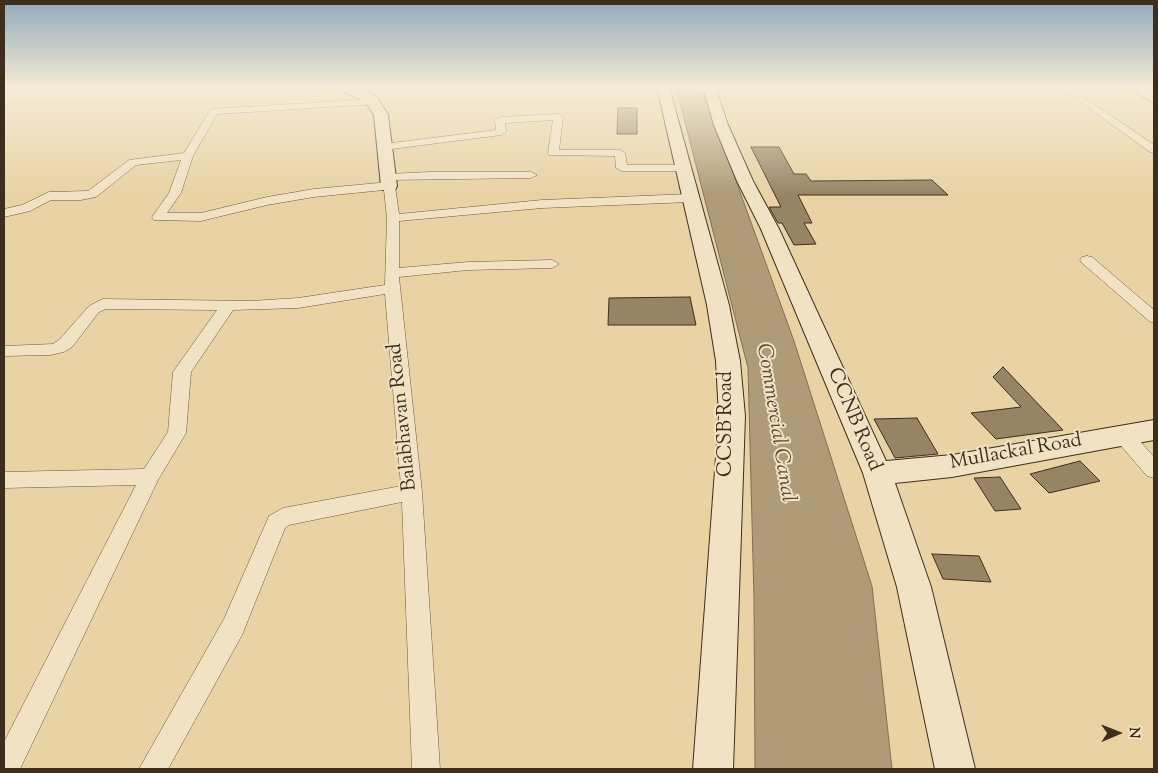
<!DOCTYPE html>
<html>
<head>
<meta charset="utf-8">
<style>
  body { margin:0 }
  #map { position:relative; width:1158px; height:773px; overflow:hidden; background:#e9d3a5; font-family:"Sorts Mill Goudy",serif }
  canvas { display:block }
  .frame { position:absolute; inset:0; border:5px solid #3e2e1e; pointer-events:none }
  .north { position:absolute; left:1093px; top:708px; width:50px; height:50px; -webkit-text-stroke:4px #f1e2c4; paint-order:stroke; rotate:89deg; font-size:14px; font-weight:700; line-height:20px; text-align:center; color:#3e2e1e }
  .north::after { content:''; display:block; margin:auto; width:18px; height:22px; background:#3e2e1e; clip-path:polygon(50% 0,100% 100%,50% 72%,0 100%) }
</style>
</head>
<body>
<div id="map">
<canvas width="1158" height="773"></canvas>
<div class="frame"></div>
<div class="north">N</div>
</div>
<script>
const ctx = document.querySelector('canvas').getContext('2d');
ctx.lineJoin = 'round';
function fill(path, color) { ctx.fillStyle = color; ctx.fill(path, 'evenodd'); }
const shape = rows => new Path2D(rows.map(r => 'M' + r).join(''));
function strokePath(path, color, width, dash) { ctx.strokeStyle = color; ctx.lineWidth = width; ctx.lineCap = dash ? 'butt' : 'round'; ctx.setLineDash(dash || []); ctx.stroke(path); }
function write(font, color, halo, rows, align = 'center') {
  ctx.font = font + ' "Sorts Mill Goudy",serif'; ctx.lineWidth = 4; ctx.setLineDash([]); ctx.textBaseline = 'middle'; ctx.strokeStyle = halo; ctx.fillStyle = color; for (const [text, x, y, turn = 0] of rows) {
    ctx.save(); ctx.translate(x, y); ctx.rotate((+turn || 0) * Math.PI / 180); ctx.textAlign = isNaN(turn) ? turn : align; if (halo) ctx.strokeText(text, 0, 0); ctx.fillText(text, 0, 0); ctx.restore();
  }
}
const water = shape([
  [676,87,702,87,794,341,872,586,892,769,755,769,754,599,748,368,676,87]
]);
fill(water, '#af9b77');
strokePath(water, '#826f53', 1);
const building = shape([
  [618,108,637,108,637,134,617,134,618,108],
  [751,147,779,147,794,174,806,174,811,181,932,180,948,195,798,195,812,223,804,223,816,244,794,245,782,223,778,223,769,207,781,207,751,147],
  [690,297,696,325,608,325,609,298,690,297],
  [1003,367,1063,430,996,439,971,413,1021,407,993,377,1003,367],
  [917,418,938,454,895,458,874,419,917,418],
  [1080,461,1100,481,1049,493,1030,474,1080,461],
  [1000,477,1021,509,995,511,974,478,1000,477],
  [932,554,979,556,991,582,943,579,932,554]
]);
fill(building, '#978464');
strokePath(building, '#3e2e1e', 1);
const street = shape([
  [318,87,327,87,319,96,313,96,311,94,318,87],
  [1060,87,1069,87,1154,145,1154,153,1150,152,1060,87],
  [374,99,377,100,377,104,217,114,193,156,181,193,167,213,201,213,267,197,314,189,389,182,395,186,399,214,542,200,690,194,696,198,690,202,542,208,399,221,399,268,468,262,552,260,559,264,552,268,468,270,399,277,422,492,440,769,412,769,402,502,289,525,285,528,242,635,168,769,139,769,224,619,269,516,283,508,401,486,385,294,298,308,233,310,191,372,186,433,158,480,20,769,4,769,4,742,136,485,4,488,4,472,144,469,168,432,173,372,217,310,106,309,99,312,72,347,64,352,50,355,4,356,4,346,53,344,60,339,89,306,103,299,251,301,298,298,385,285,387,218,384,190,314,197,267,205,201,221,154,220,152,217,169,193,181,160,136,165,96,197,81,200,51,200,30,211,4,217,4,209,22,205,49,192,88,191,129,160,184,153,211,109,374,99],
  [558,114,563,117,559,150,620,150,625,153,627,165,683,165,689,168,683,171,622,171,616,168,615,156,549,155,548,153,553,120,505,123,506,132,501,135,384,150,379,147,384,144,496,130,495,120,500,117,558,114],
  [430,172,531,172,537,175,531,178,389,180,383,177,389,174,430,172],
  [1087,256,1092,257,1154,310,1154,323,1149,321,1082,263,1080,260,1082,257,1087,256],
  [1123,428,1130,430,1154,457,1154,478,1147,476,1116,440,1114,435,1116,430,1123,428]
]);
const secondary = shape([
  [338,87,354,87,376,96,388,115,397,186,395,190,383,190,381,186,374,115,366,102,340,90,338,87],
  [657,87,669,87,729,305,740,361,745,416,733,769,693,769,719,416,716,361,707,305,657,87],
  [703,87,715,87,728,125,753,181,779,229,886,461,952,455,1154,420,1154,440,952,477,895,483,931,587,975,769,935,769,897,587,863,473,761,229,737,181,714,125,703,87],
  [1126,87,1141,87,1154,94,1154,103,1126,87]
]);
strokePath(street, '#695740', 1);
strokePath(secondary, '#3e2e1e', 2);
fill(street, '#f1e2c4');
fill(secondary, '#f1e2c4');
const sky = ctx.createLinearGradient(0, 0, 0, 195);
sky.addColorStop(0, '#91aabb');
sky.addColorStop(0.45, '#f5ebd6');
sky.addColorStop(1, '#f5ebd600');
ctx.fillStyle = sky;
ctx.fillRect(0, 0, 1158, 195);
write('20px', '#3e2e1e', '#f1e2c4', [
  ["Balabhavan Road",404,417,-96],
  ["CCNB Road",853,420,67],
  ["CCSB Road",728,424,-90],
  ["Mullackal Road",1016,453,-10]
]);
write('italic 21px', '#5a4934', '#f1e2c4', [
  ["Commercial Canal",774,423,81]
]);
</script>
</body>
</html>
